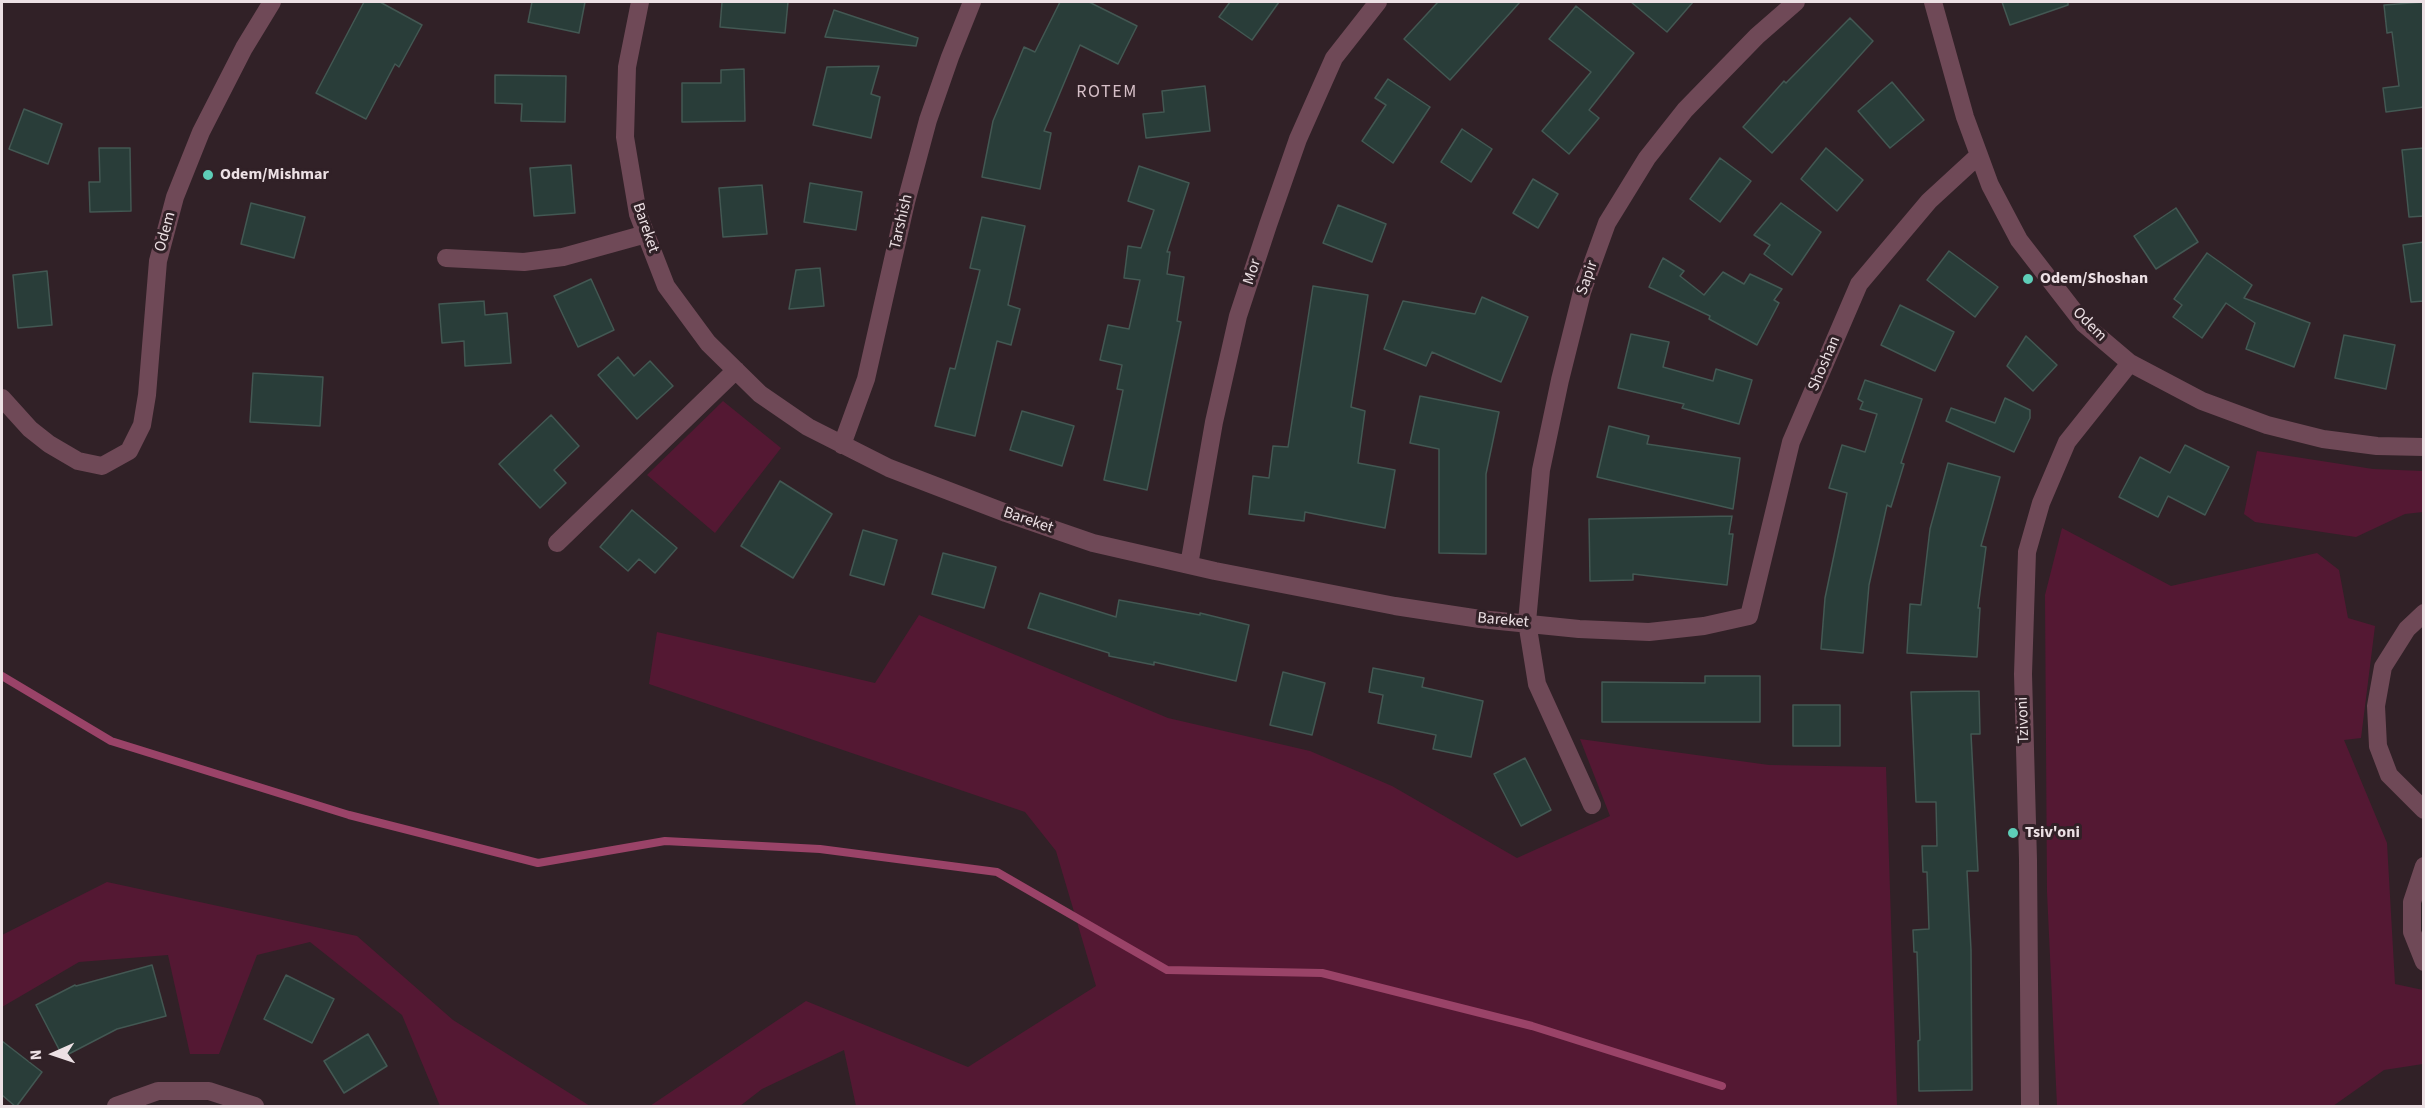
<!DOCTYPE html>
<html>
<head>
<meta charset="utf-8">
<style>
  body { margin:0 }
  #map { position:relative; width:2425px; height:1108px; overflow:hidden; background:#312127; font-family:"Source Sans 3",sans-serif }
  canvas { display:block }
  .frame { position:absolute; inset:0; border:3px solid #ece0e4; pointer-events:none }
  .north { position:absolute; left:24px; top:1024px; width:60px; height:60px; -webkit-text-stroke:4px #312127; paint-order:stroke; rotate:267deg; font-size:16px; font-weight:700; line-height:24px; text-align:center; color:#ece0e4 }
  .north::after { content:''; display:block; margin:auto; width:21px; height:27px; background:#ece0e4; clip-path:polygon(50% 0,100% 100%,50% 72%,0 100%) }
</style>
</head>
<body>
<div id="map">
<canvas width="2425" height="1108"></canvas>
<div class="frame"></div>
<div class="north">N</div>
</div>
<script>
const ctx = document.querySelector('canvas').getContext('2d');
ctx.lineJoin = 'round';
function fill(path, color) { ctx.fillStyle = color; ctx.fill(path, 'evenodd'); }
const shape = rows => new Path2D(rows.map(r => 'M' + r).join(''));
function strokePath(path, color, width, dash) { ctx.strokeStyle = color; ctx.lineWidth = width; ctx.lineCap = dash ? 'butt' : 'round'; ctx.setLineDash(dash || []); ctx.stroke(path); }
function write(font, color, halo, rows, align = 'center') {
  ctx.font = font + ' "Source Sans 3",sans-serif'; ctx.lineWidth = 6; ctx.setLineDash([]); ctx.textBaseline = 'middle'; ctx.strokeStyle = halo; ctx.fillStyle = color; for (const [text, x, y, turn = 0] of rows) {
    ctx.save(); ctx.translate(x, y); ctx.rotate((+turn || 0) * Math.PI / 180); ctx.textAlign = isNaN(turn) ? turn : align; if (halo) ctx.strokeText(text, 0, 0); ctx.fillText(text, 0, 0); ctx.restore();
  }
}
fill(shape([
  [723,401,781,448,715,533,647,475],
  [2257,451,2373,469,2423,471,2423,512,2405,514,2356,537,2255,522,2244,514],
  [2062,528,2171,586,2317,553,2339,570,2348,618,2375,626,2361,738,2344,740,2387,843,2395,984,2423,990,2423,1064,2384,1070,2333,1106,2057,1106,2047,892,2045,595],
  [919,615,1168,718,1310,751,1392,786,1517,858,1610,816,1580,739,1769,765,1886,767,1897,1106,856,1106,844,1050,762,1089,740,1106,650,1106,806,1001,968,1067,1096,986,1056,851,1025,812,649,684,657,632,875,683],
  [107,882,357,936,453,1020,590,1106,440,1106,402,1015,310,942,257,955,219,1054,190,1054,168,955,79,962,2,1007,2,935]
]), '#541833');
strokePath(shape([
  [2,676,111,741,349,815,538,863,665,841,820,849,997,872,1167,970,1322,973,1532,1026,1722,1086]
]), '#9a4368', 8);
const building = shape([
  [364,2,380,2,422,25,399,67,395,64,366,119,316,93,364,2],
  [532,2,585,2,579,33,528,22,532,2],
  [722,2,788,2,785,33,720,27,722,2],
  [1060,2,1089,2,1137,26,1118,64,1080,45,1044,131,1051,133,1040,189,982,177,993,121,1024,47,1035,52,1060,2],
  [1230,2,1279,2,1252,40,1219,17,1230,2],
  [1438,2,1520,2,1450,80,1404,39,1438,2],
  [1631,2,1693,2,1667,32,1631,2],
  [2002,2,2068,2,2068,5,2010,25,2002,2],
  [2424,2,2424,107,2386,112,2383,88,2399,86,2392,32,2387,33,2384,5,2424,2],
  [1576,6,1634,53,1589,110,1599,118,1569,154,1542,131,1591,72,1549,39,1576,6],
  [834,10,918,38,916,46,825,37,834,10],
  [1850,18,1873,41,1772,153,1743,127,1784,81,1786,83,1850,18],
  [879,66,871,94,880,97,871,138,813,125,827,67,879,66],
  [744,69,745,121,682,122,682,83,721,83,721,70,744,69],
  [495,75,566,76,565,122,521,121,522,104,495,103,495,75],
  [1388,79,1430,107,1393,163,1362,141,1386,105,1375,98,1388,79],
  [1892,82,1924,120,1890,148,1858,111,1892,82],
  [1205,86,1210,131,1146,138,1143,114,1164,112,1162,91,1205,86],
  [24,109,62,124,48,164,9,149,24,109],
  [1462,129,1492,149,1471,182,1441,162,1462,129],
  [99,148,130,148,131,211,90,212,89,182,100,182,99,148],
  [1826,148,1863,180,1837,211,1801,179,1826,148],
  [2424,148,2424,216,2409,217,2402,150,2424,148],
  [1720,158,1751,181,1720,222,1690,199,1720,158],
  [571,165,575,213,534,216,530,168,571,165],
  [1139,166,1189,183,1167,252,1170,252,1167,274,1184,277,1177,321,1181,322,1147,490,1104,480,1123,390,1117,389,1122,365,1100,360,1108,325,1129,329,1140,280,1124,278,1128,246,1141,248,1154,210,1128,201,1139,166],
  [1533,179,1558,194,1538,228,1513,213,1533,179],
  [810,183,862,192,856,230,804,222,810,183],
  [762,185,767,234,723,237,719,188,762,185],
  [251,203,305,217,294,258,241,244,251,203],
  [1781,203,1821,232,1792,275,1764,254,1770,245,1754,235,1781,203],
  [1338,205,1386,224,1372,262,1323,243,1338,205],
  [2176,208,2198,242,2156,269,2134,236,2176,208],
  [982,217,1025,226,1008,305,1020,309,1011,345,997,341,975,436,935,426,950,368,955,369,980,270,970,268,982,217],
  [2424,242,2424,301,2411,302,2403,245,2424,242],
  [1949,251,1998,287,1975,317,1927,280,1949,251],
  [2207,253,2252,285,2244,298,2310,323,2294,367,2246,349,2255,323,2226,303,2202,338,2173,317,2182,305,2174,299,2207,253],
  [1663,258,1684,271,1680,276,1704,295,1723,272,1744,284,1750,274,1782,289,1774,300,1779,303,1757,345,1709,319,1710,316,1649,287,1663,258],
  [820,268,824,306,789,309,796,270,820,268],
  [47,271,52,325,18,328,13,275,47,271],
  [591,279,614,330,578,347,554,296,591,279],
  [1313,286,1368,295,1351,407,1365,411,1358,463,1395,470,1385,528,1305,512,1304,521,1249,514,1253,476,1269,478,1273,446,1288,447,1313,286],
  [1482,297,1528,317,1501,382,1432,352,1426,366,1384,349,1403,301,1475,314,1482,297],
  [484,301,485,315,507,313,511,363,465,366,464,341,442,343,439,304,484,301],
  [1900,305,1954,332,1935,371,1881,345,1900,305],
  [1631,334,1669,342,1663,367,1713,381,1716,369,1752,380,1739,424,1682,408,1684,404,1618,388,1631,334],
  [2344,335,2395,345,2386,389,2335,378,2344,335],
  [2026,336,2057,365,2033,391,2007,366,2026,336],
  [618,357,634,376,650,361,673,386,637,419,598,375,618,357],
  [253,373,323,377,320,426,250,422,253,373],
  [1865,380,1922,399,1901,463,1904,464,1891,507,1887,505,1869,585,1863,653,1821,649,1825,598,1847,493,1829,488,1842,445,1865,452,1877,414,1860,409,1863,402,1858,399,1865,380],
  [1420,396,1499,412,1486,474,1486,554,1439,553,1439,449,1410,443,1420,396],
  [2005,398,2030,410,2030,418,2014,452,1946,421,1951,408,1995,423,2005,398],
  [1022,411,1074,426,1062,466,1010,450,1022,411],
  [551,415,579,446,554,470,566,483,540,508,499,464,551,415],
  [1609,426,1649,436,1647,444,1740,458,1733,509,1597,477,1609,426],
  [2185,445,2229,467,2205,515,2168,496,2158,517,2119,497,2140,457,2170,473,2185,445],
  [1948,463,2000,477,1981,546,1986,547,1978,608,1980,608,1977,657,1907,653,1910,604,1921,605,1930,529,1948,463],
  [780,481,832,514,793,578,741,546,780,481],
  [632,510,677,548,655,573,639,559,628,571,600,547,632,510],
  [1732,516,1729,534,1733,534,1727,585,1633,574,1633,580,1590,581,1589,519,1732,516],
  [863,530,897,540,884,585,850,575,863,530],
  [943,553,996,567,984,608,932,594,943,553],
  [1040,593,1116,617,1119,600,1200,615,1200,613,1249,625,1236,681,1154,662,1154,665,1109,656,1109,653,1028,628,1040,593],
  [1373,668,1424,678,1422,687,1483,701,1471,757,1433,749,1436,735,1378,723,1383,695,1369,692,1373,668],
  [1283,672,1325,683,1312,735,1270,725,1283,672],
  [1705,676,1760,676,1760,722,1602,722,1602,682,1705,683,1705,676],
  [1979,691,1980,734,1971,734,1978,871,1967,871,1971,950,1972,1090,1919,1091,1918,1041,1920,1040,1917,952,1914,952,1913,930,1929,929,1927,872,1923,872,1922,846,1937,846,1936,802,1916,802,1911,692,1979,691],
  [1793,705,1840,705,1840,746,1793,746,1793,705],
  [1525,758,1551,810,1521,826,1494,774,1525,758],
  [152,965,166,1016,117,1029,63,1057,36,1005,75,985,76,986,152,965],
  [286,975,334,999,312,1043,264,1019,286,975],
  [368,1034,387,1066,344,1093,324,1061,368,1034],
  [2,1041,42,1072,16,1107,2,1095,2,1041]
]);
fill(building, '#293d39');
strokePath(building, '#435853', 1.5);
strokePath(shape([
  [640,2,627,67,625,137,638,214,666,286,708,343,760,394,808,427,889,468,1006,513,1093,543,1215,571,1395,606,1480,619,1579,629,1649,632,1704,626,1749,616,1791,442,1859,284,1929,201,1979,155],
  [1933,2,1965,117,1990,185,2019,240,2084,324,2130,363,2202,401,2267,425,2323,439,2377,446,2424,447],
  [446,258,524,262,563,257,646,234],
  [2,398,30,429,49,444,78,461,102,466,129,451,142,425,147,395,158,261,175,197,201,132,244,48,272,2],
  [842,445,866,379,906,202,928,120,950,57,972,2],
  [557,543,736,370],
  [1189,565,1214,422,1238,316,1268,225,1298,139,1334,58,1378,2],
  [2424,613,2407,629,2383,667,2376,706,2378,746,2389,775,2424,810],
  [1592,805,1537,684,1527,622,1541,470,1560,380,1582,292,1607,223,1647,158,1685,110,1757,36,1796,2],
  [2424,866,2412,902,2412,932,2424,962],
  [116,1106,158,1091,209,1091,255,1106],
  [2030,1106,2028,860,2023,674,2027,552,2041,503,2067,442,2130,363]
]), '#6f4957', 18);
for (const [x, y, r, color] of [
  [208,175,6,"#5eceb8"],
  [2028,279,6,"#5eceb8"],
  [2013,833,6,"#5eceb8"]
]) { const dot = new Path2D(); dot.arc(x, y, r, 0, 2 * Math.PI); ctx.fillStyle = color; ctx.fill(dot); strokePath(dot, '#312127', 2); }
write('bold 16px', '#ece0e4', '#312127', [
  ["Odem/Mishmar",220,175],
  ["Odem/Shoshan",2040,279],
  ["Tsiv'oni",2025,833]
], 'left');
write('16px', '#ece0e4', '#312127', [
  ["Tarshish",902,222,-77],
  ["Bareket",645,228,71],
  ["Odem",166,232,-75],
  ["Mor",1253,272,-72],
  ["Sapir",1588,278,-71],
  ["Odem",2089,325,45],
  ["Shoshan",1825,364,-67],
  ["Bareket",1028,521,19],
  ["Bareket",1503,621,5],
  ["Tzivoni",2024,720,-92]
]);
ctx.letterSpacing = '1.5px';
write('18px', '#d7c0c8', '#312127', [
  ["ROTEM",1107,93]
]);
ctx.letterSpacing = '0px';
</script>
</body>
</html>
